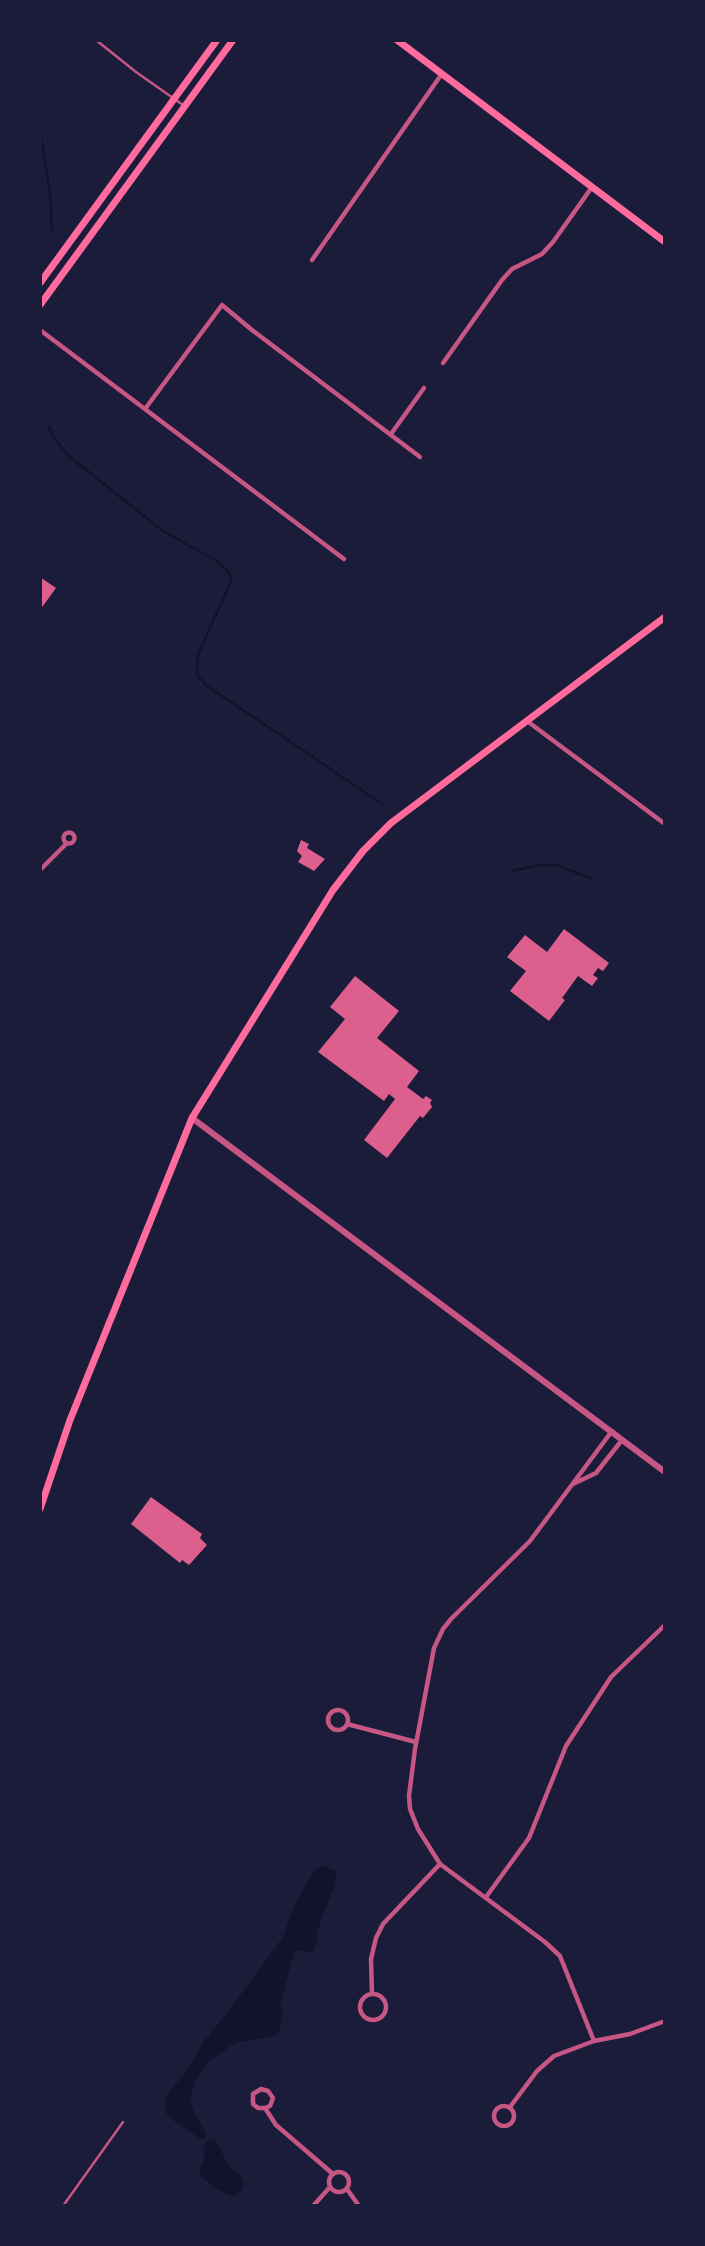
<!DOCTYPE html>
<html>
<head>
<meta charset="utf-8">
<style>
  body { margin:0 }
  #map { position:relative; width:705px; height:2246px; overflow:hidden; background:#1b1b3a; font-family:"Source Serif 4",serif }
  canvas { display:block }
  .frame { position:absolute; inset:0; border:42px solid #1b1b3a; pointer-events:none }
</style>
</head>
<body>
<div id="map">
<canvas width="705" height="2246"></canvas>
<div class="frame"></div>
</div>
<script>
const ctx = document.querySelector('canvas').getContext('2d');
ctx.lineJoin = 'round';
function fill(path, color) { ctx.fillStyle = color; ctx.fill(path, 'evenodd'); }
const shape = rows => new Path2D(rows.map(r => 'M' + r).join(''));
function strokePath(path, color, width, dash) { ctx.strokeStyle = color; ctx.lineWidth = width; ctx.lineCap = dash ? 'butt' : 'round'; ctx.setLineDash(dash || []); ctx.stroke(path); }
fill(shape([
  [322,1865,336,1871,335,1884,316,1934,317,1942,313,1953,298,1950,294,1953,280,2005,283,2012,278,2035,235,2043,210,2060,194,2082,190,2104,207,2136,202,2140,174,2121,166,2113,165,2097,185,2073,205,2040,231,2008,283,1937,296,1901,314,1871],
  [211,2139,217,2142,229,2167,237,2172,244,2180,242,2190,233,2197,214,2188,200,2175,199,2172,205,2158,204,2150,206,2142]
]), '#12122b');
strokePath(shape([
  [41,108,41,137,50,194,52,232],
  [49,427,53,437,70,457,163,531,217,561,229,573,231,581,198,655,197,675,207,686,384,805],
  [513,871,539,865,557,865,592,879]
]), '#12122b', 2.5);
fill(shape([
  [40,577,56,588,40,610],
  [301,840,309,844,307,848,325,859,314,871,298,862,302,856,297,851],
  [564,929,609,963,603,971,598,968,593,975,598,978,592,986,578,976,562,998,565,1000,549,1021,510,991,526,971,507,957,525,935,547,952],
  [355,976,399,1011,377,1038,419,1071,407,1087,423,1099,426,1096,432,1100,430,1103,432,1107,423,1118,420,1116,387,1158,364,1140,395,1099,389,1094,384,1101,318,1052,345,1019,330,1007],
  [151,1497,202,1534,200,1538,207,1545,189,1565,182,1560,180,1563,131,1524]
]), '#dd5f8e');
strokePath(shape([
  [96,40,136,72,183,105],
  [63,2206,123,2122]
]), '#c65784', 2.5);
strokePath(shape([
  [312,260,441,75],
  [40,330,344,559],
  [443,363,502,280,512,269,542,254,553,242,592,187],
  [145,409,222,305,252,330,420,457],
  [391,434,424,388],
  [527,721,665,824],
  '63.5 838a5.5 5.5 0 1 1 11 0a5.5 5.5 0 1 1-11 0Z',
  [40,870,67,843],
  [573,1484,596,1473,622,1440],
  '328 1720a10 10 0 1 1 20 0a10 10 0 1 1-20 0Z',
  [347,1724,416,1742],
  [486,1897,529,1838,566,1746,611,1677,665,1625],
  [372,1994,371,1959,376,1938,383,1924,440,1864],
  '360 2007a13 13 0 1 1 26 0a13 13 0 1 1-26 0Z',
  [594,2041,560,1956,545,1942,440,1864,418,1829,410,1809,409,1796,415,1749,434,1648,443,1629,451,1619,530,1541,612,1431],
  '494 2116a10 10 0 1 1 20 0a10 10 0 1 1-20 0Z',
  [510,2107,537,2071,554,2056,594,2041,630,2034,665,2021],
  [265,2108,270,2106,273,2098,268,2091,261,2089,253,2094,253,2104,258,2108,265,2108,276,2125,333,2174],
  '329 2182a10 10 0 1 1 20 0a10 10 0 1 1-20 0Z',
  [347,2189,359,2206],
  [313,2206,330,2187]
]), '#c65784', 4.5);
strokePath(shape([
  [192,1118,665,1472]
]), '#c65784', 6);
strokePath(shape([
  [397,40,665,242],
  [40,283,217,40],
  [40,305,233,40]
]), '#ff6b9d', 7);
strokePath(shape([
  [40,1509,70,1420,192,1118,333,890,363,851,391,823,665,617]
]), '#ff6b9d', 7);
</script>
</body>
</html>
